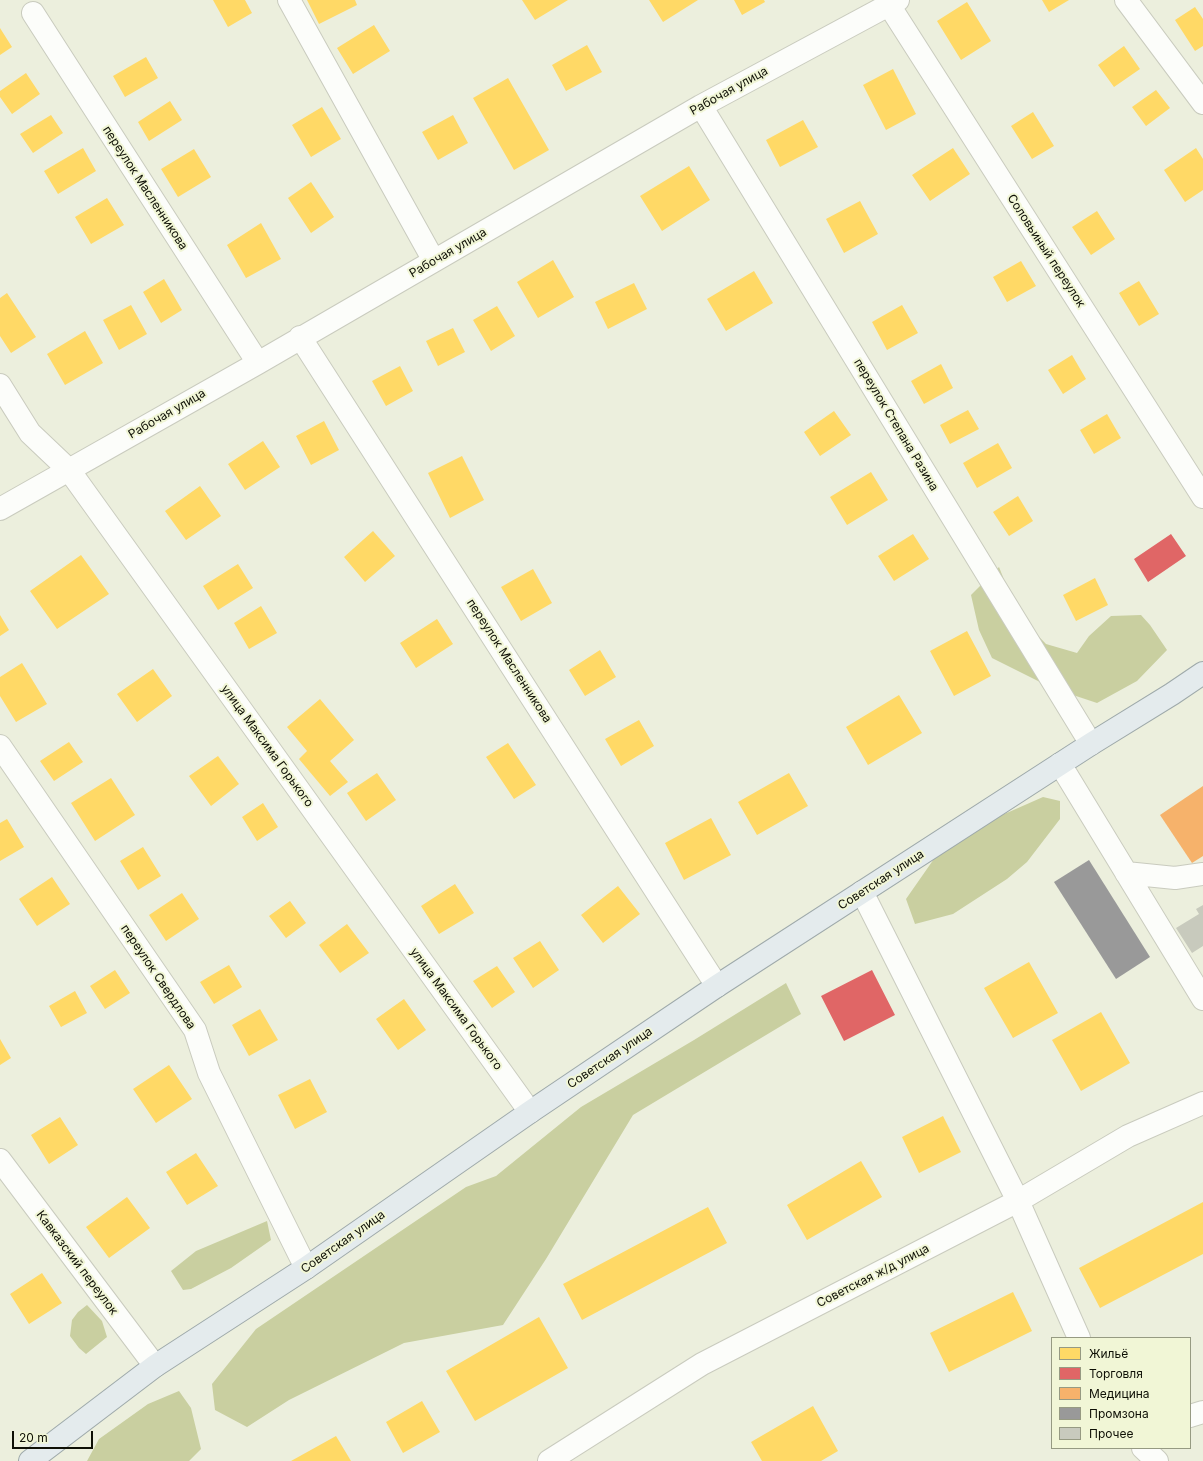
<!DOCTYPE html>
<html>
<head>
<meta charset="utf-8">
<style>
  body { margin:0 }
  #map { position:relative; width:1203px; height:1461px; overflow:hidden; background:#ecefdd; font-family:Inter,sans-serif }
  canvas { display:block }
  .legend { position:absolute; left:1051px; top:1337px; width:140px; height:112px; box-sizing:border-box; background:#f1f6d6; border:1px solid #969a82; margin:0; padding:5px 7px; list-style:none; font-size:12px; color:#0e0f05 }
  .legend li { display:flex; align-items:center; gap:8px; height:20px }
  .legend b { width:20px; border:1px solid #969a82 }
  .scale { position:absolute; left:12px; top:1431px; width:81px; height:18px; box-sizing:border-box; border:2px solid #0e0f05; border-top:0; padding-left:5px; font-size:12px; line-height:14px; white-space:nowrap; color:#0e0f05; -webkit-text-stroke:3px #f1f6d6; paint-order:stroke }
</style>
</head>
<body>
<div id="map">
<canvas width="1203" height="1461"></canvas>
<ul class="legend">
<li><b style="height:11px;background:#ffd966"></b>Жильё</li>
<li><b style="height:11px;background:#e06666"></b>Торговля</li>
<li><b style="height:11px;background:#f6b26b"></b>Медицина</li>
<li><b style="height:11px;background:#999"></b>Промзона</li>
<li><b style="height:11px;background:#c8cabd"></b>Прочее</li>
</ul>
<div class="scale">20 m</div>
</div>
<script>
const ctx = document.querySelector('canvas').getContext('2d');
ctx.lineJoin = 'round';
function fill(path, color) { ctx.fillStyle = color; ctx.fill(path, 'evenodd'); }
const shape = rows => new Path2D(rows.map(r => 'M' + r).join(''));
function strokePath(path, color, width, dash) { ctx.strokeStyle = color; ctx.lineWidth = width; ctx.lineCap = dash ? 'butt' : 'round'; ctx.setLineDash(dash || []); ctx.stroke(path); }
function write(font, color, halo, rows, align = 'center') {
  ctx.font = font + ' Inter,sans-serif'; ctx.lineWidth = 4; ctx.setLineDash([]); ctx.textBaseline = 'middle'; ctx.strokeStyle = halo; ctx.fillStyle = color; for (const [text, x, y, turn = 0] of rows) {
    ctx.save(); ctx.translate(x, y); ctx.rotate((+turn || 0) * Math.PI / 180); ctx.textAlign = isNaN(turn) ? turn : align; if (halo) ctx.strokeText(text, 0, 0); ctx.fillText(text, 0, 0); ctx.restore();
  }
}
fill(shape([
  [999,567,1018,615,1046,644,1077,653,1089,636,1111,616,1141,615,1150,625,1167,650,1137,681,1097,703,1052,688,992,658,979,630,971,595],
  [1043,797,1060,801,1060,819,1027,862,1007,879,953,914,915,924,906,899,936,856,967,828,1009,812],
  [786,983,801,1014,633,1115,546,1259,503,1325,404,1343,289,1400,247,1427,215,1410,212,1384,256,1329,466,1187,496,1176,581,1107,694,1040],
  [267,1221,271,1240,231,1268,191,1289,183,1290,171,1271,196,1251],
  [87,1305,102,1321,107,1337,86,1354,79,1348,70,1336,72,1320,78,1312],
  [179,1391,191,1408,201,1449,189,1461,87,1461,99,1439,148,1404]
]), '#c9cfa0');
fill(shape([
  [213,0,245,0,252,13,228,27],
  [307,0,355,0,357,5,319,24],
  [522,0,568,0,535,20],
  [649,0,698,0,663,22],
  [734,0,764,0,765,2,742,15],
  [1042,0,1069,0,1049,12],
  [967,2,991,41,961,60,937,21],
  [1195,7,1203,19,1203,46,1195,51,1175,20],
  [374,25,390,51,353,74,337,48],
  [0,28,12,47,0,55],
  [587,45,602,72,566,91,552,65],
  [1124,46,1140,69,1114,87,1098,65],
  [146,57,158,78,125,97,113,76],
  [893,69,916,114,886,130,863,85],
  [26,73,40,94,12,114,0,97,0,91],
  [508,78,549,150,514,170,473,98],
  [1156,90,1170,108,1146,126,1132,107],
  [170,101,182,120,149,141,138,122],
  [322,107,341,139,311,157,292,125],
  [1033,112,1054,146,1032,159,1011,126],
  [51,115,63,133,33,153,20,134],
  [453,115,468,143,438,160,422,132],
  [803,120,818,147,780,167,766,140],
  [83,148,96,171,58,194,44,171],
  [953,148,970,174,930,201,912,175],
  [1196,148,1203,159,1203,190,1185,202,1164,170],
  [194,149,211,177,178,197,161,169],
  [689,166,710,200,662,231,640,196],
  [311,182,334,217,311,233,288,198],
  [107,198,124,225,91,244,75,217],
  [860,201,878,234,844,253,826,219],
  [1097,211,1115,239,1091,255,1072,227],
  [261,223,281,259,246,278,227,245],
  [553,260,574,297,538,318,517,282],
  [1021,261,1036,286,1007,302,993,277],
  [754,271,773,303,726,331,707,299],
  [164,279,182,310,161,323,143,292],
  [1139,281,1159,314,1139,326,1119,293],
  [634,283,647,309,608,329,595,302],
  [7,293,36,337,11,353,0,336,0,298],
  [131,305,147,334,119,350,103,320],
  [902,305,918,333,887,350,872,322],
  [497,306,515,336,491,351,473,320],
  [453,328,465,352,438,366,426,341],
  [85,331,103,363,65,385,47,354],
  [1072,355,1086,379,1063,394,1048,370],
  [941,364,953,388,924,404,911,381],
  [400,366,413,391,386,406,372,381],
  [968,410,979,429,950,444,940,425],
  [834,411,851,435,820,456,804,432],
  [1107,414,1121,438,1094,454,1080,430],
  [324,421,339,450,311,465,296,436],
  [263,441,280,467,245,490,228,464],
  [998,443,1012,468,977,488,963,463],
  [462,456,484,500,450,518,428,473],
  [871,472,888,500,847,525,830,497],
  [200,486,221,516,186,540,165,511],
  [1018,496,1033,521,1009,536,993,512],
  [373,531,395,556,365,582,344,557],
  [913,534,929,559,894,581,878,556],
  [81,555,109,594,57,629,30,591],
  [238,564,253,588,218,610,203,586],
  [533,569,552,603,521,621,501,587],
  [1095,578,1108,605,1076,621,1063,595],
  [261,606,277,633,249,649,234,623],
  [0,615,9,630,0,636],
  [437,619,453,644,416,668,400,643],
  [967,631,991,676,954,696,930,651],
  [600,650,616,677,585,696,569,670],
  [22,663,47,704,16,722,0,696,0,677],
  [153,669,172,696,137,722,117,694],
  [899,695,922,733,868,765,846,727],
  [320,699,354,740,330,761,348,782,330,796,299,759,307,751,287,727],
  [639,720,654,746,621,766,605,739],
  [69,742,83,762,54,781,40,761],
  [508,743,536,785,514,799,486,757],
  [218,756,239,784,211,806,189,776],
  [377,773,396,800,366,821,347,793],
  [789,773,808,806,757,835,738,802],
  [111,778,135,815,95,841,71,803],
  [263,803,278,827,257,841,242,817],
  [711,818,731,855,684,880,665,843],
  [7,819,24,847,0,861,0,823],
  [143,847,161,876,138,890,120,861],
  [52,877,70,904,37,926,19,899],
  [455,884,474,913,439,934,421,906],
  [618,886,640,914,603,943,581,915],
  [182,893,199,919,166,941,149,915],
  [290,901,306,923,286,938,269,916],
  [347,924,369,953,340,973,319,945],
  [540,941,559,970,533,988,513,958],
  [1029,962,1058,1013,1013,1038,984,988],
  [229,965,242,987,214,1004,200,982],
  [497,966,515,992,492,1008,473,981],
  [115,970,130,993,105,1009,90,986],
  [75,991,87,1013,61,1027,49,1006],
  [404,999,426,1030,398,1050,376,1019],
  [260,1009,278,1040,249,1056,232,1025],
  [1101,1012,1130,1063,1081,1091,1052,1040],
  [0,1039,11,1058,0,1065],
  [169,1065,192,1099,156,1123,133,1089],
  [310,1079,327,1112,295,1129,278,1095],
  [943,1116,961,1152,919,1173,902,1137],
  [60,1117,78,1145,49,1164,31,1135],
  [196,1153,218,1186,187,1205,166,1172],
  [861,1161,882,1197,807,1240,787,1205],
  [127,1197,150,1228,109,1258,86,1227],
  [1203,1202,1203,1254,1100,1308,1079,1268],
  [708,1207,727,1243,582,1320,563,1284],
  [42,1273,62,1303,29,1324,10,1294],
  [1013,1292,1032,1331,949,1372,930,1333],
  [539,1317,568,1368,475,1421,446,1371],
  [422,1401,440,1432,403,1453,386,1422],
  [813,1406,838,1451,821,1461,762,1461,751,1442],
  [336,1436,351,1461,291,1461]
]), '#ffd966');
fill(shape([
  [1171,534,1186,556,1148,582,1134,559],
  [872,970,895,1015,844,1041,821,996]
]), '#e06666');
fill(shape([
  [1203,786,1203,856,1192,863,1160,815]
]), '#f6b26b');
fill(shape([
  [1089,860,1150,957,1116,979,1054,882]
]), '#999');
fill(shape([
  [1203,905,1203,946,1192,953,1176,928,1199,914,1196,909]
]), '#c8cabd');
const minor = shape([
  [289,0,434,261],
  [1126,0,1203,103],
  [889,5,1203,497],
  [33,13,258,363],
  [701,106,1091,744],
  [300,337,717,986],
  [0,385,30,433,69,470,530,1112],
  [0,509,258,363,701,106,898,0],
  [0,746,195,1030,209,1073,306,1268],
  [1060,764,1203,999],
  [1126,873,1175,878,1203,874],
  [862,892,1018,1201,1079,1338],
  [0,1160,155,1366],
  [1190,1416,1203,1412],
  [1143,1448,1157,1461],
  [549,1461,702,1364,1018,1201,1128,1136,1203,1103]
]);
const major = shape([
  [30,1461,155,1366,306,1268,530,1112,717,986,1091,744,1172,694,1203,673]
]);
strokePath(minor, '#c9cbbe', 24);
strokePath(major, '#9ea9aa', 24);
strokePath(minor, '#fcfdfa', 22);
strokePath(major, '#e4ebed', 22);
write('12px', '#0e0f05', '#f1f6d6', [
  ["Рабочая улица",729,91,-29],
  ["переулок Масленникова",145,188,57],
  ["Соловьиный переулок",1046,251,57],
  ["Рабочая улица",448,253,-30],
  ["Рабочая улица",167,414,-30],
  ["переулок Степана Разина",896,425,59],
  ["переулок Масленникова",509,661,57],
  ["улица Максима Горького",267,746,54],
  ["Советская улица",881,880,-33],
  ["переулок Свердлова",158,977,56],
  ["улица Максима Горького",456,1009,54],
  ["Советская улица",610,1058,-34],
  ["Советская улица",343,1242,-35],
  ["Кавказский переулок",77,1263,53],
  ["Советская ж/д улица",873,1276,-27]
]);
</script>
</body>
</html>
